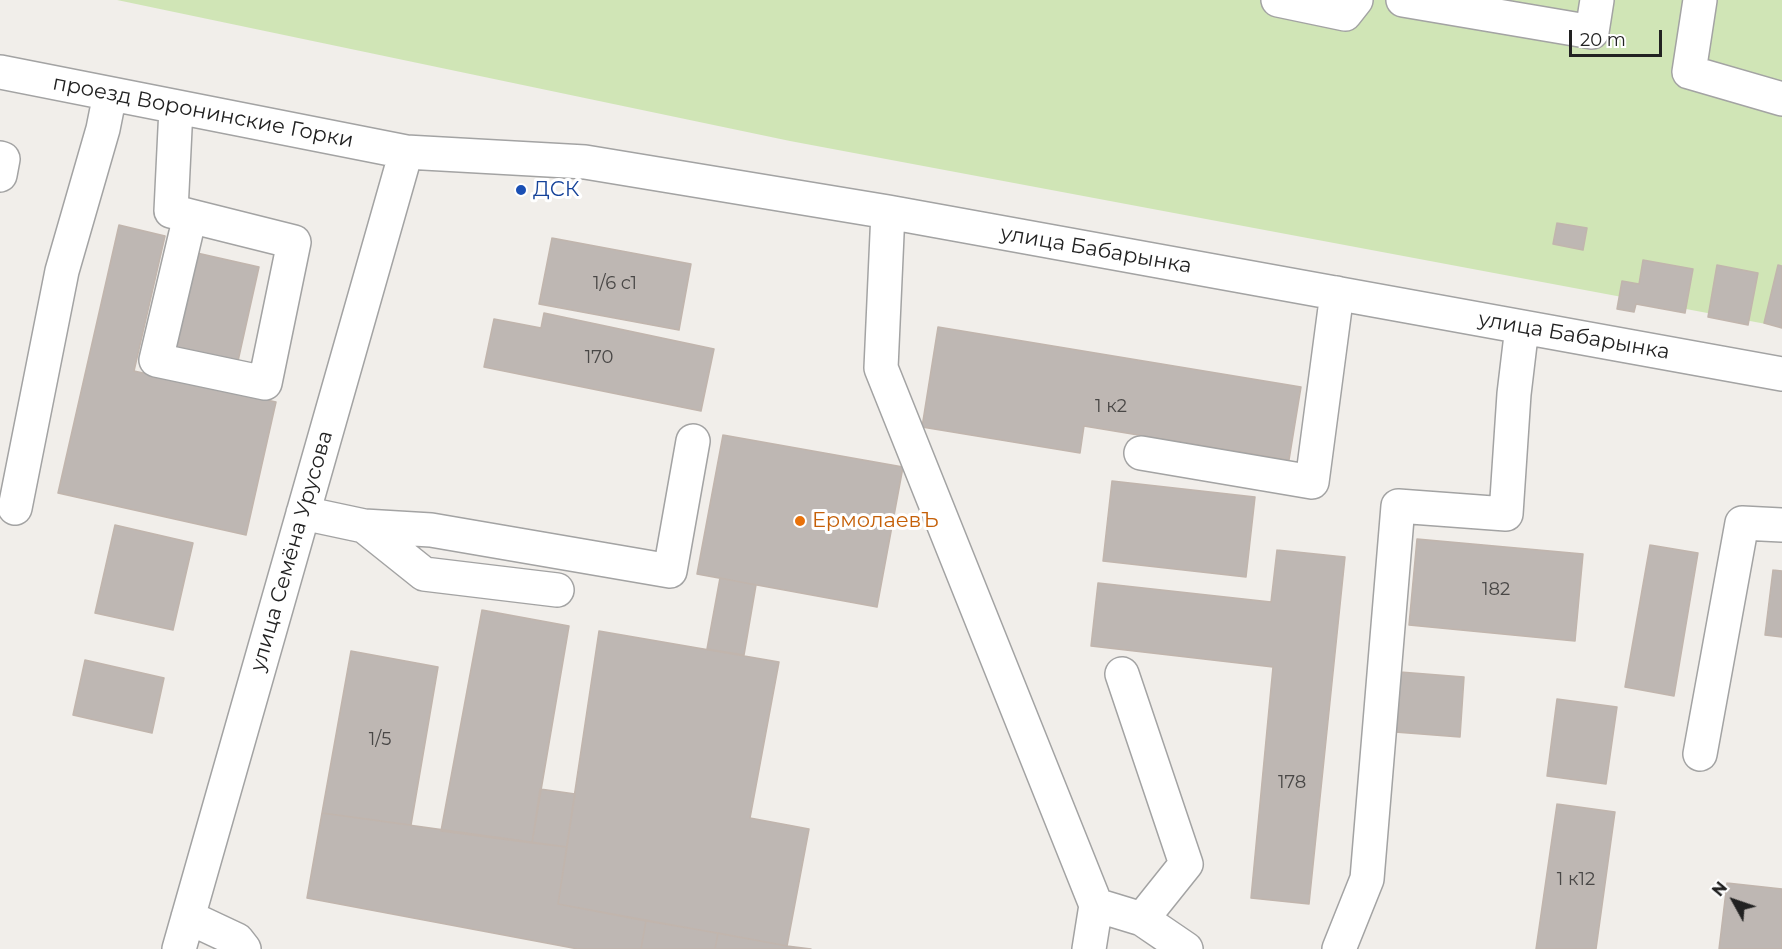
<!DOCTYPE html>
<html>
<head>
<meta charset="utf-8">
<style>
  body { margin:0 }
  #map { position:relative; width:1782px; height:949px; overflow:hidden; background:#f1eeea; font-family:Montserrat,sans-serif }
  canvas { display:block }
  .north { position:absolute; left:1704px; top:871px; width:60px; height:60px; -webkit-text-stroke:4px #fff; paint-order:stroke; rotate:310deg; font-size:16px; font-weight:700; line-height:24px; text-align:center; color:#222 }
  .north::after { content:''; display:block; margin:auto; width:21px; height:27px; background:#222; clip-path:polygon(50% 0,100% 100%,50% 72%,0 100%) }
  .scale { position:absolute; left:1569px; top:30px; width:93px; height:27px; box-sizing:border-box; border:3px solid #222; border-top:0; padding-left:8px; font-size:18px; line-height:21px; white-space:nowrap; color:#222; -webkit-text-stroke:4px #fff; paint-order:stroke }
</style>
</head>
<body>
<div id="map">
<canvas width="1782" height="949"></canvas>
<div class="north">N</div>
<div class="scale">20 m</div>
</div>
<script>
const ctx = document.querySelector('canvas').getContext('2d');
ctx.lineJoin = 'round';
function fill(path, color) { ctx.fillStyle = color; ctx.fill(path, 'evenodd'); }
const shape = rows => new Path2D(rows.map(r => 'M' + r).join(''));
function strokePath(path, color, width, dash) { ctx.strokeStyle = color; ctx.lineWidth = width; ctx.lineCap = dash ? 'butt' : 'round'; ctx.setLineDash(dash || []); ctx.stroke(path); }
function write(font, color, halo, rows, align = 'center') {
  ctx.font = font + ' Montserrat,sans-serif'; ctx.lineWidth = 6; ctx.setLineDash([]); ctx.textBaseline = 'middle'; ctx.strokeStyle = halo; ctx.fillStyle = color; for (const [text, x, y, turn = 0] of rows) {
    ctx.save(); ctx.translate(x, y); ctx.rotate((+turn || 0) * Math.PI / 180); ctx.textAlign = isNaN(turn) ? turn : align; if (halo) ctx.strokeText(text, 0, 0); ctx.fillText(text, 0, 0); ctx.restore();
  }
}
fill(shape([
  [117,0,1782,0,1782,327,790,141]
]), '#d0e5b6');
const building = shape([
  [1557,223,1587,228,1583,250,1553,244,1557,223],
  [119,225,165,236,134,371,276,402,246,535,58,493,119,225],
  [552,238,691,264,679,330,539,304,552,238],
  [197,253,259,267,238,361,176,347,197,253],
  [1643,260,1693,269,1685,313,1636,304,1634,312,1617,309,1622,281,1639,284,1643,260],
  [1717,265,1758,273,1748,325,1708,317,1717,265],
  [1778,265,1782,266,1782,328,1764,323,1778,265],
  [544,313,714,349,701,411,484,367,494,319,541,328,544,313],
  [938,327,1301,387,1289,460,1084,426,1080,453,922,427,938,327],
  [723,435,903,467,877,607,697,574,723,435],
  [1112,481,1255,497,1246,577,1103,561,1112,481],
  [115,525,193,543,173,630,95,613,115,525],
  [1417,539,1583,554,1575,641,1409,625,1417,539],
  [1650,545,1698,553,1674,696,1625,687,1650,545],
  [1277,550,1345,557,1309,904,1251,898,1273,667,1091,646,1098,583,1271,602,1277,550],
  [1773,570,1782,571,1782,637,1765,635,1773,570],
  [720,578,756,585,744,655,707,649,720,578],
  [482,610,569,626,532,843,441,831,482,610],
  [599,631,779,662,750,818,809,829,787,946,558,904,599,631],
  [351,651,438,667,411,825,322,813,351,651],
  [85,660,164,678,152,733,73,715,85,660],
  [1400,672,1464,677,1460,737,1395,732,1400,672],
  [1557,699,1617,707,1606,784,1547,776,1557,699],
  [540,789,575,794,567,847,532,843,540,789],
  [1557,804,1615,812,1596,949,1536,949,1557,804],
  [322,813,567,847,558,904,646,921,641,949,578,949,307,898,322,813],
  [1727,883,1782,889,1782,949,1719,949,1727,883],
  [646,921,718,933,715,949,641,949,646,921],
  [718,933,787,946,811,949,715,949,718,933]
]);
fill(building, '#beb7b3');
strokePath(building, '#c1b5ad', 1.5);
const minor = shape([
  [1278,0,1345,14,1356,0],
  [1403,0,1592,32,1597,0],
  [1700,0,1689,72,1782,99],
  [0,72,406,152,585,162,888,212,1782,374],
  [176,108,171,211,190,216,294,242,265,383,156,360,190,216],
  [0,158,3,159,0,175],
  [888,212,881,368,1096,905,1089,949],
  [1141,453,1312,482,1337,293],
  [15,508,62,271,103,129,110,94],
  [303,513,364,526,431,530,670,571,693,441],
  [364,526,424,574,557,590],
  [1122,674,1186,864,1142,919],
  [1700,754,1742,523,1782,525],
  [1096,905,1142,919,1186,949],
  [188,917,237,940,244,949],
  [179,949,406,152],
  [1339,949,1367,879,1398,506,1506,514,1514,394,1522,327]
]);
strokePath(minor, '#a3a3a3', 36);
strokePath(minor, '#fff', 33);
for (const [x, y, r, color] of [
  [521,190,6,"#1a4fb4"],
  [800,521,6,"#e8710a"]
]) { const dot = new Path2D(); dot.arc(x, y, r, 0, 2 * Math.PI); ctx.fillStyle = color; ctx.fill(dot); strokePath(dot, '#fff', 2); }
write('18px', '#494746', null, [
  ["1/6 с1",615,284],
  ["170",599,358],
  ["1 к2",1111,407],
  ["182",1496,590],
  ["1/5",380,740],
  ["178",1292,783],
  ["1 к12",1576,880]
]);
write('21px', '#222', '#fff', [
  ["проезд Воронинские Горки",203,112,11],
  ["улица Бабарынка",1096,250,10],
  ["улица Бабарынка",1574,336,10],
  ["улица Семёна Урусова",292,551,-74]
]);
write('21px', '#164399', '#fff', [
  ["ДСК",533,190]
], 'left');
write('21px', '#c56008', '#fff', [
  ["ЕрмолаевЪ",812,521]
], 'left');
</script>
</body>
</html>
